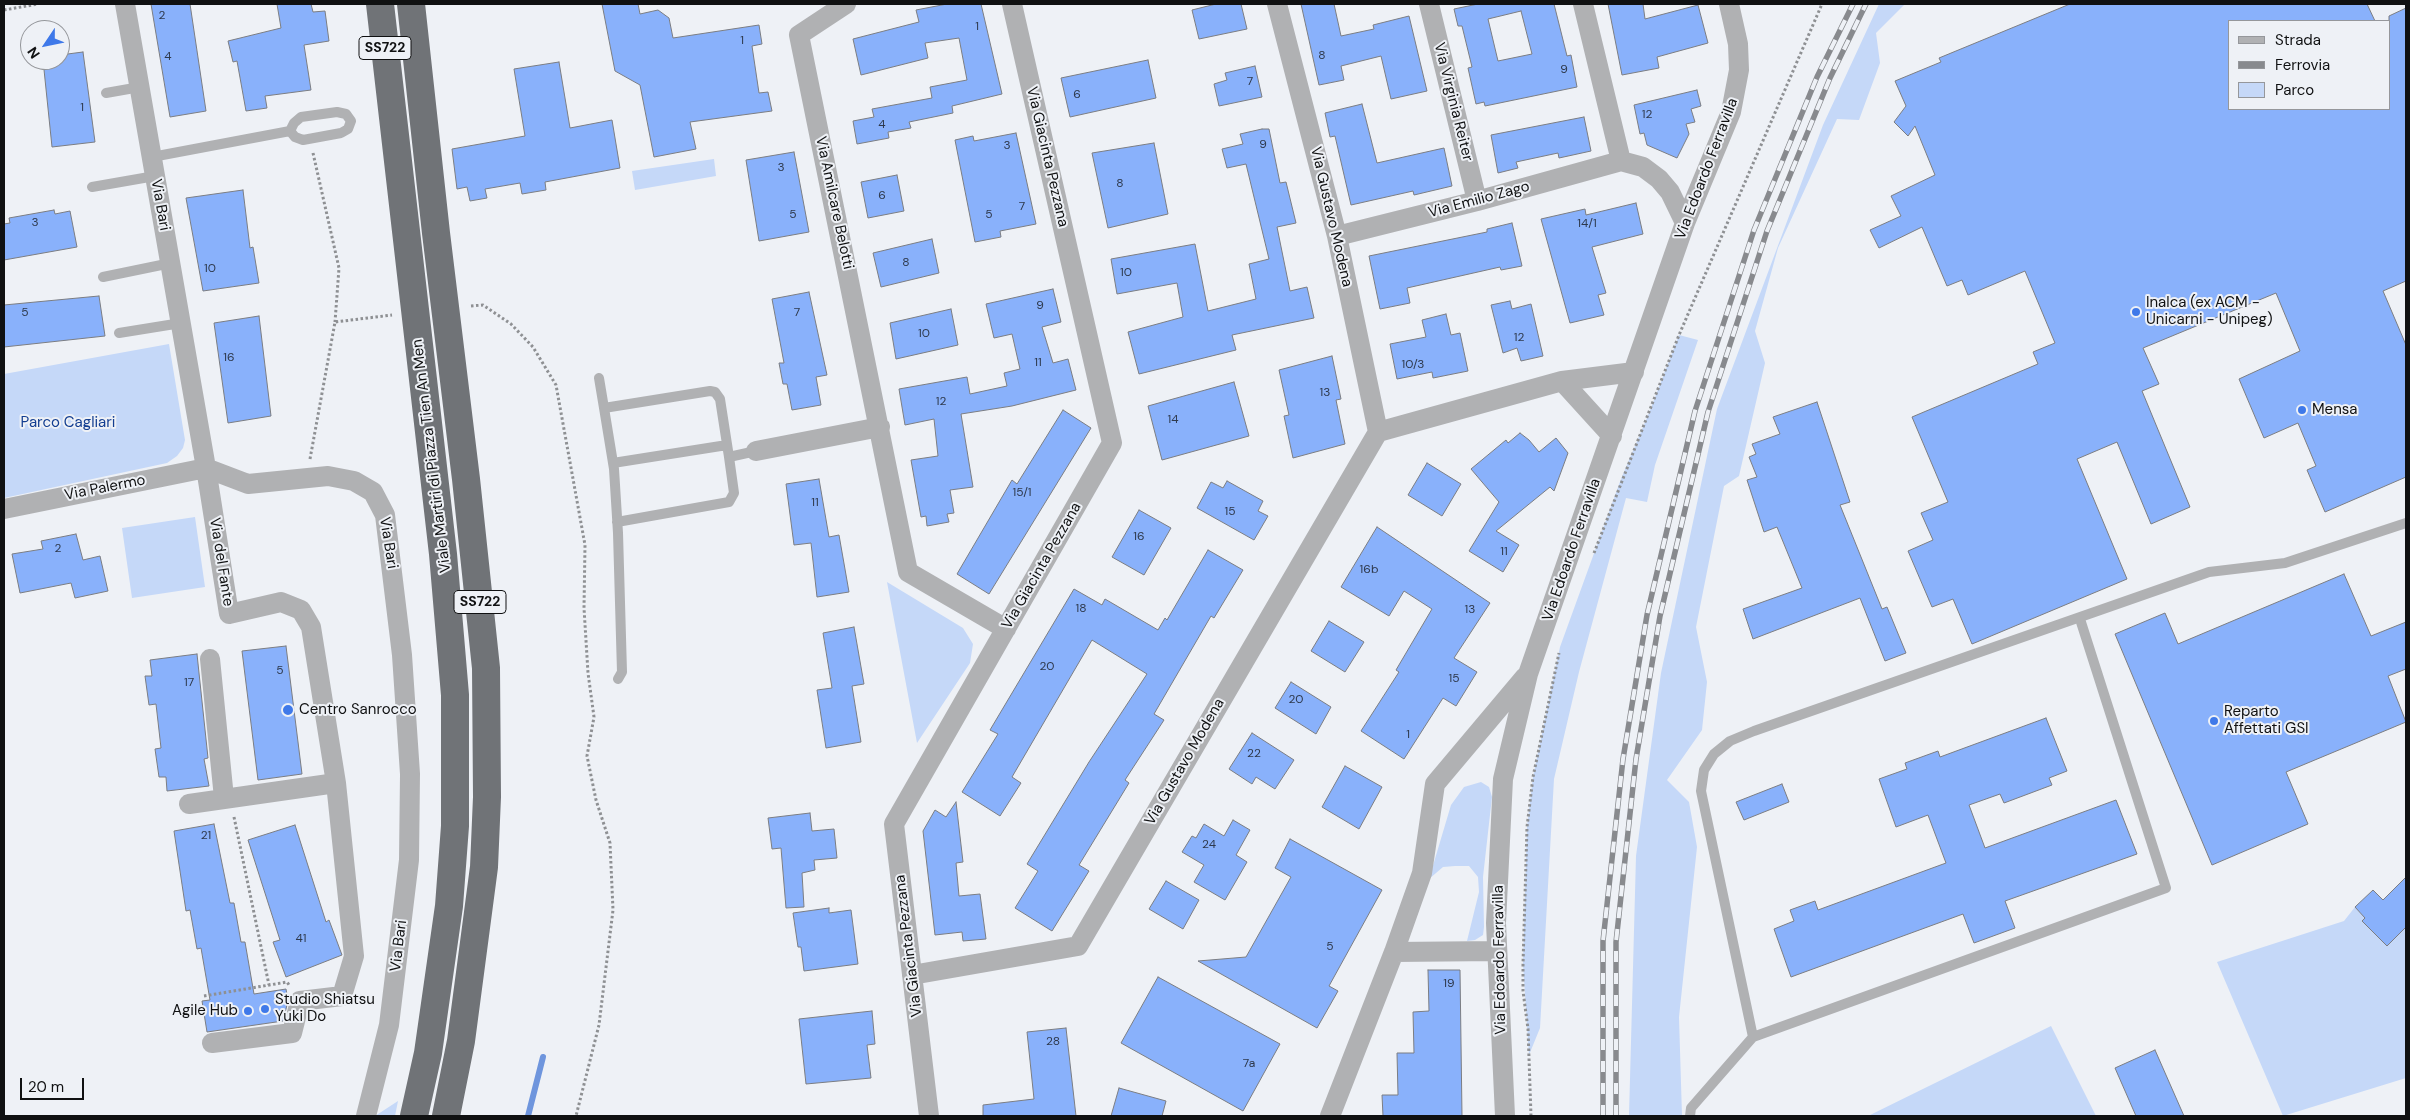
<!DOCTYPE html>
<html>
<head>
<meta charset="utf-8">
<style>
  body { margin:0 }
  #map { position:relative; width:2410px; height:1120px; overflow:hidden; background:#eef1f6; font-family:"DM Sans",sans-serif }
  canvas { display:block }
  .frame { position:absolute; inset:0; border:5px solid #101112; pointer-events:none }
  .legend { position:absolute; left:2228px; top:20px; width:162px; height:90px; box-sizing:border-box; background:#eef1f6; border:1px solid #95979b; margin:0; padding:6px 9px; list-style:none; font-size:15px; color:#101112 }
  .legend li { display:flex; align-items:center; gap:10px; height:25px }
  .legend b { width:25px; border:1px solid #95979b }
  .north { position:absolute; left:20px; top:20px; width:50px; height:50px; box-sizing:border-box; background:#eef1f6; border:1px solid #95979b; border-radius:50%; rotate:236deg; font-size:14px; font-weight:700; line-height:20px; text-align:center; color:#101112 }
  .north::after { content:''; display:block; margin:auto; width:18px; height:22px; background:#3f79e9; clip-path:polygon(50% 0,100% 100%,50% 72%,0 100%) }
  .scale { position:absolute; left:20px; top:1078px; width:64px; height:22px; box-sizing:border-box; border:2px solid #101112; border-top:0; padding-left:6px; font-size:15px; line-height:18px; white-space:nowrap; color:#101112; -webkit-text-stroke:4px #eef1f6; paint-order:stroke }
</style>
</head>
<body>
<div id="map">
<canvas width="2410" height="1120"></canvas>
<div class="frame"></div>
<ul class="legend">
<li><b style="height:6px;background:#b0b1b3"></b>Strada</li>
<li><b style="height:6px;background:#888a8e"></b>Ferrovia</li>
<li><b style="height:14px;background:#c5d8f8"></b>Parco</li>
</ul>
<div class="north">N</div>
<div class="scale">20 m</div>
</div>
<script>
const ctx = document.querySelector('canvas').getContext('2d');
ctx.lineJoin = 'round';
function fill(path, color) { ctx.fillStyle = color; ctx.fill(path, 'evenodd'); }
const shape = rows => new Path2D(rows.map(r => 'M' + r).join(''));
function strokePath(path, color, width, dash) { ctx.strokeStyle = color; ctx.lineWidth = width; ctx.lineCap = dash ? 'butt' : 'round'; ctx.setLineDash(dash || []); ctx.stroke(path); }
function write(font, color, halo, rows, align = 'center') {
  ctx.font = font + ' "DM Sans",sans-serif'; ctx.lineWidth = 4; ctx.setLineDash([]); ctx.textBaseline = 'middle'; ctx.strokeStyle = halo; ctx.fillStyle = color; for (const [text, x, y, turn = 0] of rows) {
    ctx.save(); ctx.translate(x, y); ctx.rotate((+turn || 0) * Math.PI / 180); ctx.textAlign = isNaN(turn) ? turn : align; if (halo) ctx.strokeText(text, 0, 0); ctx.fillText(text, 0, 0); ctx.restore();
  }
}
fill(shape([
  [1879,4,1905,4,1876,33,1880,63,1859,120,1837,119,1778,248,1755,331,1765,363,1739,476,1724,486,1696,627,1707,682,1702,730,1667,780,1689,802,1697,847,1679,1017,1682,1116,1629,1116,1636,856,1661,673,1717,409,1823,125],
  [714,159,716,176,635,190,632,171],
  [1679,335,1698,340,1655,465,1647,502,1626,498,1579,672,1554,779,1540,1028,1529,1055,1523,964,1527,827,1533,777,1560,647,1621,479,1649,413],
  [169,344,185,440,183,448,177,456,167,463,4,498,4,374],
  [195,517,205,587,132,598,122,528],
  [887,582,963,628,973,644,970,663,917,743],
  [1481,782,1489,787,1492,797,1483,877,1484,927,1483,935,1475,940,1467,941,1479,892,1478,877,1469,866,1455,866,1443,867,1429,879,1451,805,1464,787],
  [2355,907,2365,918,2362,921,2387,946,2406,927,2406,1078,2283,1116,2217,962,2344,921],
  [2051,1026,2096,1116,1868,1116],
  [398,1101,395,1116,375,1116]
]), '#c5d8f8');
strokePath(shape([
  [528,1116,543,1057]
]), '#6e95dd', 6);
const building = shape([
  [151,4,190,4,206,111,170,117,151,4],
  [277,4,311,4,313,12,325,11,329,41,304,45,311,90,265,96,267,108,246,111,237,61,233,62,228,41,281,28,277,4],
  [602,4,638,4,640,14,658,10,669,18,673,38,759,25,762,44,752,46,759,93,768,92,772,111,690,122,696,149,654,157,640,85,615,71,602,4],
  [947,4,981,4,1002,94,952,106,953,113,909,122,911,128,888,132,889,138,857,144,853,121,874,117,872,109,932,98,930,87,967,80,959,38,925,43,928,58,861,75,853,39,919,22,916,10,947,4],
  [1216,4,1241,4,1247,29,1199,39,1192,10,1216,4],
  [1301,4,1334,4,1341,36,1374,29,1373,25,1409,16,1427,91,1391,99,1381,56,1341,66,1344,80,1319,85,1301,4],
  [1478,4,1554,4,1567,56,1571,55,1577,87,1485,106,1484,102,1476,104,1468,68,1472,67,1462,26,1458,26,1454,9,1478,4],
  [1521,11,1532,54,1498,61,1488,19,1521,11],
  [1608,4,1643,4,1645,19,1698,5,1708,43,1657,57,1659,68,1622,75,1608,4],
  [2070,4,2367,4,2375,21,2229,21,2229,109,2389,109,2389,16,2406,8,2406,281,2383,291,2406,345,2406,477,2325,512,2307,470,2316,466,2298,423,2264,438,2239,379,2300,351,2276,293,2143,348,2159,384,2142,391,2190,507,2151,524,2117,442,2077,459,2127,579,1972,644,1953,599,1932,607,1908,551,1933,540,1921,513,1948,502,1912,417,2038,364,2033,352,2055,343,2025,271,1968,295,1962,280,1947,286,1922,227,1879,248,1870,230,1901,216,1891,196,1935,175,1915,126,1908,136,1894,122,1906,106,1895,81,1941,62,1939,58,2070,4],
  [83,52,95,142,52,147,43,60,60,60,60,55,83,52],
  [1148,60,1156,98,1070,117,1061,78,1148,60],
  [559,62,570,128,612,120,620,168,545,182,546,190,522,194,520,183,485,189,487,198,470,201,467,187,457,189,452,149,525,136,514,69,559,62],
  [1255,66,1262,97,1219,106,1214,84,1227,80,1225,73,1255,66],
  [1697,90,1701,106,1691,109,1695,122,1686,124,1689,134,1677,158,1647,145,1644,133,1640,134,1634,105,1697,90],
  [1362,104,1377,163,1444,148,1452,186,1414,195,1413,191,1351,205,1335,136,1330,137,1325,113,1362,104],
  [1584,117,1591,151,1559,158,1558,153,1516,162,1518,168,1498,173,1491,135,1584,117],
  [1262,129,1269,129,1280,183,1286,182,1296,223,1277,227,1290,291,1307,287,1314,318,1232,335,1236,350,1139,374,1128,332,1183,317,1177,283,1117,294,1111,259,1195,244,1208,311,1256,299,1249,264,1269,259,1246,164,1227,168,1222,149,1243,144,1240,134,1262,129],
  [1016,133,1036,224,1000,231,1001,237,975,242,955,140,973,136,974,141,1016,133],
  [1154,143,1168,214,1108,228,1092,153,1154,143],
  [794,152,809,232,759,241,746,160,794,152],
  [897,175,904,211,868,218,861,182,897,175],
  [243,190,250,248,253,247,259,283,203,291,186,198,243,190],
  [1636,203,1643,234,1592,247,1606,293,1598,295,1604,315,1570,323,1541,219,1585,209,1586,215,1636,203],
  [54,210,55,214,70,211,77,247,4,260,4,224,10,223,9,218,54,210],
  [1512,223,1522,266,1501,270,1500,267,1407,288,1410,303,1380,309,1369,256,1487,232,1487,229,1512,223],
  [932,239,939,273,881,287,873,253,932,239],
  [1053,289,1061,322,1042,327,1053,363,1068,359,1076,390,1012,406,961,414,973,487,950,490,954,513,947,514,949,522,927,526,926,516,921,517,911,460,938,456,934,419,905,425,899,389,967,377,970,394,1007,386,1004,373,1020,369,1012,334,994,338,986,304,1053,289],
  [809,292,827,375,816,377,821,405,792,410,787,384,783,384,779,363,784,363,772,299,809,292],
  [99,296,105,336,4,347,4,305,99,296],
  [1510,301,1512,309,1531,304,1543,356,1521,361,1517,348,1503,353,1491,305,1510,301],
  [951,309,958,345,896,359,890,323,951,309],
  [1446,314,1451,335,1460,333,1468,371,1433,378,1432,372,1397,379,1390,344,1426,337,1422,320,1446,314],
  [259,316,271,416,228,423,214,323,259,316],
  [1332,356,1341,399,1336,400,1345,444,1293,458,1284,416,1289,415,1279,370,1332,356],
  [1234,382,1249,436,1162,460,1148,406,1234,382],
  [1817,402,1850,502,1840,505,1882,609,1887,607,1906,653,1885,661,1860,598,1753,639,1743,609,1802,588,1777,527,1764,532,1747,480,1757,477,1749,457,1756,454,1752,444,1780,434,1773,417,1817,402],
  [1063,410,1091,428,989,594,957,574,1012,480,1017,484,1063,410],
  [1520,433,1529,440,1539,452,1556,438,1568,453,1554,491,1550,487,1496,531,1519,545,1503,572,1469,551,1499,502,1471,469,1506,440,1508,443,1520,433],
  [1427,463,1461,484,1442,516,1408,495,1427,463],
  [819,479,829,537,839,535,849,592,817,597,811,543,794,545,786,484,819,479],
  [1227,481,1263,501,1258,511,1268,516,1254,540,1197,508,1211,482,1223,488,1227,481],
  [1139,510,1171,528,1144,575,1112,557,1139,510],
  [1377,527,1490,603,1454,658,1477,672,1456,706,1443,698,1404,759,1361,731,1399,672,1396,670,1432,609,1404,591,1389,616,1341,587,1377,527],
  [76,534,83,560,100,556,108,591,75,598,71,583,20,593,12,554,43,549,41,541,76,534],
  [1208,550,1243,570,1214,618,1211,616,1154,714,1164,720,1125,780,1129,783,1079,865,1089,871,1052,931,1015,908,1038,871,1027,864,1089,762,1147,674,1092,640,1012,777,1021,783,1000,816,962,792,998,734,990,730,1074,589,1102,605,1105,599,1158,630,1165,618,1167,620,1208,550],
  [2344,574,2371,636,2406,622,2406,669,2388,676,2406,722,2286,772,2308,824,2212,865,2115,634,2165,613,2178,644,2344,574],
  [1329,621,1364,642,1345,672,1311,651,1329,621],
  [854,627,864,684,852,686,861,742,826,748,817,690,832,688,823,633,854,627],
  [286,646,302,774,258,780,242,651,286,646],
  [197,654,208,758,204,759,209,786,167,791,166,777,159,777,155,749,161,748,156,704,149,705,145,676,152,676,150,660,197,654],
  [1291,682,1331,707,1316,734,1275,708,1291,682],
  [2046,718,2067,771,2049,778,2052,785,2004,803,2000,794,1969,805,1985,848,2116,800,2137,854,2005,901,2015,928,1974,943,1963,914,1791,977,1774,929,1794,921,1790,910,1815,901,1818,910,1946,863,1928,815,1896,827,1879,779,1907,769,1905,763,1938,751,1940,757,2046,718],
  [1252,733,1294,760,1275,789,1256,777,1252,784,1229,769,1252,733],
  [1345,766,1382,787,1359,829,1322,807,1345,766],
  [1782,784,1789,802,1744,820,1736,802,1782,784],
  [956,802,963,862,956,863,959,896,980,894,986,939,963,941,962,932,935,935,923,831,935,810,946,817,956,802],
  [810,813,812,831,834,829,837,858,814,860,815,870,802,873,804,907,786,908,781,848,772,849,768,818,810,813],
  [1233,820,1250,830,1236,855,1247,862,1225,900,1194,882,1204,865,1182,852,1192,836,1196,838,1204,824,1224,836,1233,820],
  [214,824,230,903,234,903,241,942,245,942,254,994,286,989,288,1001,283,1021,207,1032,202,1001,210,1000,201,948,197,949,190,910,186,911,174,831,214,824],
  [295,825,326,922,329,920,342,955,286,977,273,942,280,940,248,840,295,825],
  [1290,839,1382,890,1329,986,1338,991,1317,1028,1198,961,1246,957,1291,877,1275,868,1290,839],
  [2406,877,2406,927,2387,946,2362,921,2365,918,2355,907,2373,890,2383,900,2406,877],
  [1166,881,1199,900,1183,929,1149,909,1166,881],
  [829,908,829,913,851,910,858,964,804,971,801,947,798,947,793,913,829,908],
  [1428,970,1460,970,1462,1116,1383,1116,1382,1095,1398,1095,1397,1053,1414,1053,1413,1012,1429,1011,1428,970],
  [1158,977,1280,1044,1243,1111,1121,1043,1158,977],
  [872,1011,875,1044,867,1045,871,1078,806,1084,799,1019,872,1011],
  [1066,1028,1076,1116,983,1116,983,1105,1034,1099,1027,1032,1066,1028],
  [2155,1050,2184,1116,2136,1116,2115,1068,2155,1050],
  [1119,1088,1166,1101,1162,1116,1111,1116,1119,1088]
]);
fill(building, '#89b1fb');
strokePath(building, '#7b7d82', 1);
strokePath(shape([
  [4,10,38,4],
  [313,153,339,268,335,322],
  [471,306,483,305,511,324,533,347,556,385,585,545,584,608,588,673,594,717,587,756,596,800,610,843,613,910,599,1025,576,1116],
  [310,459,335,322,392,315],
  [1594,553,1679,335,1822,4],
  [234,817,269,985],
  [204,996,287,982,289,985],
  [1531,1116,1528,1029,1523,991,1523,964,1527,827,1533,777,1559,653]
]), '#8e9093', 3, [2.5, 2.5]);
strokePath(shape([
  [106,93,140,87],
  [152,157,290,131,294,123,301,117,337,112,346,114,351,121,348,129,341,133,303,140,295,137,290,131],
  [92,187,155,176],
  [103,277,171,263],
  [119,333,181,323],
  [599,378,604,408],
  [613,463,727,445],
  [617,522,729,502,734,493,729,457],
  [618,679,622,672,618,533,614,469,604,408,710,391,715,392,720,399,729,457,756,451],
  [1753,1037,1701,791,1704,770,1714,754,1730,741,1754,731,2209,572,2285,563,2406,523],
  [1690,1116,1691,1108,1753,1037,2166,888,2080,619]
]), '#b0b1b3', 10);
strokePath(shape([
  [125,4,206,468,229,614,281,602,301,610,311,627,336,783,354,956,342,996,300,1001,292,1033,212,1043],
  [846,4,799,35,908,572,1006,629],
  [1429,4,1477,201],
  [1583,4,1621,161],
  [1337,236,1477,201,1621,161,1643,167,1659,179,1670,192,1685,223],
  [1562,381,1612,436],
  [1378,432,1562,381,1634,372],
  [756,451,880,427],
  [206,468,248,484,328,476,354,481,373,492,385,515,402,655,410,774,409,860,389,1025,366,1116],
  [4,509,206,468],
  [210,659,224,798],
  [189,804,336,783],
  [1394,952,1497,951],
  [912,975,1078,946,1378,432,1337,236,1277,4],
  [929,1116,894,824,1112,443,1012,4],
  [1330,1116,1394,952,1422,873,1435,784,1525,677],
  [1505,1116,1496,923,1503,779,1528,674,1685,223,1731,112,1739,70,1738,44,1729,4]
]), '#b0b1b3', 20);
strokePath(shape([
  [380,4,443,554,455,695,455,826,449,906,428,1053,414,1116],
  [411,4,436,233,466,479,486,668,487,797,484,867,461,1041,446,1116]
]), '#707377', 28);
const rail = shape([
  [1603,1116,1603,941,1623,759,1647,615,1695,411,1754,230,1817,77,1853,4],
  [1616,1116,1616,942,1636,759,1660,616,1708,412,1767,231,1830,78,1866,4]
]);
strokePath(rail, '#888a8e', 5.5);
strokePath(rail, '#eef1f6', 4, [11]);
for (const [x, y, r, color] of [
  [2136,312,5,"#3f79e9"],
  [2302,410,5,"#3f79e9"],
  [288,710,6,"#3f79e9"],
  [2214,721,5,"#3f79e9"],
  [265,1009,5,"#3f79e9"],
  [248,1011,5,"#3f79e9"]
]) { const dot = new Path2D(); dot.arc(x, y, r, 0, 2 * Math.PI); ctx.fillStyle = color; ctx.fill(dot); strokePath(dot, '#eef1f6', 2); }
write('12px', '#2e394c', null, [
  ["2",162,16],
  ["1",977,27],
  ["1",742,41],
  ["8",1322,56],
  ["4",168,57],
  ["9",1564,70],
  ["7",1250,82],
  ["6",1077,95],
  ["1",82,108],
  ["12",1647,115],
  ["4",882,125],
  ["9",1263,145],
  ["3",1007,146],
  ["3",781,168],
  ["8",1120,184],
  ["6",882,196],
  ["7",1022,207],
  ["5",793,215],
  ["5",989,215],
  ["3",35,223],
  ["14/1",1587,224],
  ["8",906,263],
  ["10",210,269],
  ["10",1126,273],
  ["9",1040,306],
  ["5",25,313],
  ["7",797,313],
  ["10",924,334],
  ["12",1519,338],
  ["16",229,358],
  ["11",1038,363],
  ["10/3",1413,365],
  ["13",1325,393],
  ["12",941,402],
  ["14",1173,420],
  ["15/1",1022,493],
  ["11",815,503],
  ["15",1230,512],
  ["16",1139,537],
  ["2",58,549],
  ["11",1504,552],
  ["16b",1369,570],
  ["18",1081,609],
  ["13",1470,610],
  ["20",1047,667],
  ["5",280,671],
  ["15",1454,679],
  ["17",189,683],
  ["20",1296,700],
  ["1",1408,735],
  ["22",1254,754],
  ["21",206,836],
  ["24",1209,845],
  ["41",301,939],
  ["5",1330,947],
  ["19",1449,984],
  ["28",1053,1042],
  ["7a",1249,1064]
]);
for (const [x, y, w] of [
  [385,48,52],
  [480,602,52]
]) { const box = new Path2D(); box.roundRect(x - w / 2, y - 11.5, w, 23, 4); ctx.fillStyle = '#eef1f6'; ctx.fill(box); strokePath(box, '#101112', 1); }
write('bold 14px', '#101112', null, [
  ["SS722",385,48],
  ["SS722",480,602]
]);
write('15px', '#101112', '#eef1f6', [
  ["Via Virginia Reiter",1453,102,76],
  ["Via Giacinta Pezzana",1047,157,77],
  ["Via Edoardo Ferravilla",1707,169,-69],
  ["Via Emilio Zago",1479,200,-15],
  ["Via Amilcare Belotti",834,203,78],
  ["Via Bari",160,205,80],
  ["Via Gustavo Modena",1331,217,77],
  ["Viale Martiri di Piazza Tien An Men",432,456,-97],
  ["Via Palermo",105,488,-11],
  ["Via Bari",388,543,81],
  ["Via Edoardo Ferravilla",1572,550,-71],
  ["Via del Fante",221,562,81],
  ["Via Giacinta Pezzana",1042,566,-60],
  ["Via Gustavo Modena",1185,762,-60],
  ["Via Bari",399,946,-83],
  ["Via Giacinta Pezzana",909,946,-97],
  ["Via Edoardo Ferravilla",1500,960,-91]
]);
write('15px', '#101112', '#eef1f6', [
  ["Inalca (ex ACM -",2146,303],
  ["Unicarni - Unipeg)",2146,320],
  ["Mensa",2312,410],
  ["Centro Sanrocco",299,710],
  ["Reparto",2224,712],
  ["Affettati GSI",2224,729],
  ["Studio Shiatsu",275,1000],
  ["Yuki Do",275,1017],
  ["Agile Hub",238,1011,"right"]
], 'left');
write('15px', '#133e91', '#eef1f6', [
  ["Parco Cagliari",68,423]
]);
</script>
</body>
</html>
